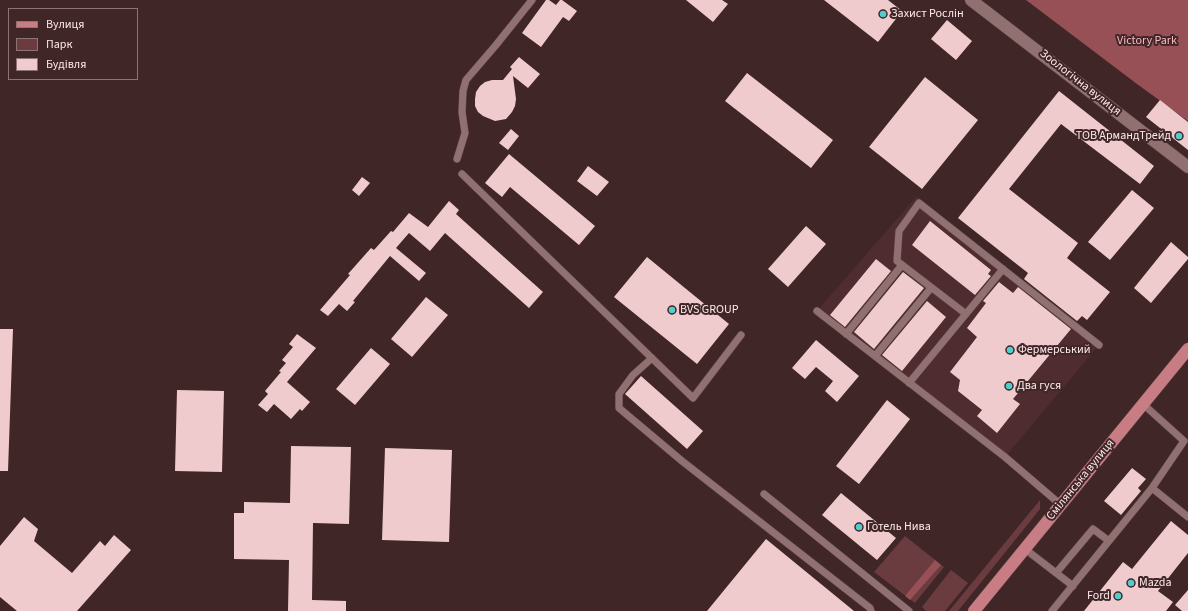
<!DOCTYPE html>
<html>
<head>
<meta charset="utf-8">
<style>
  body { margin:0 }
  #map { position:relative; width:1188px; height:611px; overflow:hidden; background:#412628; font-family:"Source Sans 3",sans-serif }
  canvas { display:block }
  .legend { position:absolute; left:8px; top:8px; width:130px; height:72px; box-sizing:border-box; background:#412628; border:1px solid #8c7476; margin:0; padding:5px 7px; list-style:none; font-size:12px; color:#fce9ea }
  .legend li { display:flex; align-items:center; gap:8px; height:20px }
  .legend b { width:20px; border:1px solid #8c7476 }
</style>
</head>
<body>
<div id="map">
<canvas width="1188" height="611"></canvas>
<ul class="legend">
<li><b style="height:5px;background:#c77d83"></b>Вулиця</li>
<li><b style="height:11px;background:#6a3b3f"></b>Парк</li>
<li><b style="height:11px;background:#efcbcd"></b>Будівля</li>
</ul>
</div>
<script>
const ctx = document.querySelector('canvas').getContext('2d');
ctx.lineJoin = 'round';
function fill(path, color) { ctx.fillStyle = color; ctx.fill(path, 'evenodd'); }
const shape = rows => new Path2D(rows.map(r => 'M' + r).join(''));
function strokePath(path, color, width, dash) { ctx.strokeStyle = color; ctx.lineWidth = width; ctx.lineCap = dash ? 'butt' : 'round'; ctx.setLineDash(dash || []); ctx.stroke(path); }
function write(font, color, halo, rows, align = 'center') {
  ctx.font = font + ' "Source Sans 3",sans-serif'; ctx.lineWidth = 4; ctx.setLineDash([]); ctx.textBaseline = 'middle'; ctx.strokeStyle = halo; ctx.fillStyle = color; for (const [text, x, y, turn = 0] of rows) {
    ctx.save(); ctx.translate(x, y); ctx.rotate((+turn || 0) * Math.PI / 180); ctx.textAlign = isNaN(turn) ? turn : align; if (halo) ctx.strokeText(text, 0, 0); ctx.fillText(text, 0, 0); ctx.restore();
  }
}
fill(shape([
  [917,196,1003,269,1099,345,1005,457,817,311]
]), '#4f2c2f');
fill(shape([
  [1040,500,1040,509,958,611,949,611],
  [905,536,944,567,915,603,874,572],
  [951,570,968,583,945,611,926,611,922,607]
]), '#6a3b3f');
fill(shape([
  [1026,0,1188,0,1188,121,1137,84],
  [935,560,941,565,910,600,905,596]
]), '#965056');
fill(shape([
  [546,0,549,0,556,5,560,0,562,0,577,11,569,21,563,17,541,47,522,33],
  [686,0,722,0,728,4,713,22],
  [824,0,888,0,902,11,878,42],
  [947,20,972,41,956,60,931,39],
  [519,57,540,74,528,88,513,76,516,99,515,106,512,112,506,119,495,121,483,116,478,112,475,106,475,99,476,92,480,86,485,82,492,80,503,80,512,69,510,67],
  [747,73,833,140,811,168,725,101],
  [925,77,978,120,922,189,869,147],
  [1059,91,1154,166,1140,184,1061,124,1009,189,1078,243,1067,258,1110,292,1087,320,1082,316,1077,321,1024,279,1028,273,958,218],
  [1160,100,1188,122,1188,150,1146,117],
  [511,129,519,136,508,150,499,143],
  [509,154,595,226,579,245,510,187,502,197,485,183],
  [588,166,609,182,597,196,577,181],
  [362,177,370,183,359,196,352,190],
  [1132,190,1154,208,1110,260,1088,242],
  [449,201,459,210,456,214,543,292,529,308,445,233,430,251,409,233,396,248,426,273,419,281,390,256,353,301,355,302,347,311,339,304,328,316,320,310,350,275,348,274,371,248,374,250,391,231,393,232,409,213,428,227],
  [930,221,991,270,988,274,991,276,975,295,912,245],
  [806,226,826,244,788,287,768,269],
  [1171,242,1188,257,1188,259,1151,303,1134,288],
  [647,257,729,324,697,364,614,297],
  [876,259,891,271,845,327,830,315],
  [903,272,924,288,874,349,854,332],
  [999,282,1013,293,1018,287,1071,329,1013,399,1020,404,997,433,977,416,982,410,958,391,960,380,950,372,977,337,967,328,986,303,983,301],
  [426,297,448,315,412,357,391,339],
  [927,301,946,317,902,371,882,355],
  [0,329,13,329,8,471,0,471],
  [297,334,316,348,287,382,310,402,302,411,300,409,291,419,274,404,267,412,258,405,268,394,265,391,281,372,279,371,286,363,282,360,293,347,289,344],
  [816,340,859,376,837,402,825,391,833,381,816,367,805,379,792,368],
  [371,348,390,364,355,405,336,389],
  [641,376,703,431,687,449,625,394],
  [177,390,224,391,222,472,175,471],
  [887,400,910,419,859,484,836,466],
  [291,446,351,447,349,524,313,523,312,600,346,601,346,611,288,611,289,560,234,559,234,513,244,513,244,502,290,503],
  [385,448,452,450,449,542,382,540],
  [1132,468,1146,479,1138,488,1141,491,1121,515,1104,501],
  [841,493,896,538,877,560,822,515],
  [24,517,38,529,34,541,72,573,100,541,105,546,114,535,131,550,77,611,17,611,0,597,0,546],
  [1171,521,1188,535,1188,553,1158,591,1173,602,1166,611,1084,611,1123,562,1132,569],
  [766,539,854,611,707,611],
  [1188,590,1188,611,1182,611,1175,605]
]), '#efcbcd');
const lane = shape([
  [457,159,465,133,462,112,463,91,466,80,496,45,532,0],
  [462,174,693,398,741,335],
  [817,311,1005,457,1061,505],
  [966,314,897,261,899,231,919,203,1099,345],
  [846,334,902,265],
  [875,356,931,288],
  [652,358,633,375,619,394,619,408,682,461,870,608,871,611],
  [909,383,1003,269],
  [1152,488,1188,517],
  [764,494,909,611],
  [1025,549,1073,586],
  [1056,573,1093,529,1109,541],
  [1052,611,1152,488,1184,441,1143,404]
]);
const street = shape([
  [971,0,1188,167]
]);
const primary = shape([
  [974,611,1188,349]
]);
strokePath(lane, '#594344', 8);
strokePath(street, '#594344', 13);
strokePath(primary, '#594344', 13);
strokePath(lane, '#917072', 7);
strokePath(street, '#917072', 12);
strokePath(primary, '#c77d83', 12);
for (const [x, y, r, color] of [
  [883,14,4,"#52cdcc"],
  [1179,136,4,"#52cdcc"],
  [672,310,4,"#52cdcc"],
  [1010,350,4,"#52cdcc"],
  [1009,386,4,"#52cdcc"],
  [859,527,4,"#52cdcc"],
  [1131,583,4,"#52cdcc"],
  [1118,596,4,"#52cdcc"]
]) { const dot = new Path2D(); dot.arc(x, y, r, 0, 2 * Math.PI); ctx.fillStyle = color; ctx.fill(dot); strokePath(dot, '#412628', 1.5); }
write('12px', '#fce9ea', '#412628', [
  ["Захист Рослін",891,14],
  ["ТОВ АрмандТрейд",1171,136,"right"],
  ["BVS GROUP",680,310],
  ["Фермерський",1018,350],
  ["Два гуся",1017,386],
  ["Готель Нива",867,527],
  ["Mazda",1139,583],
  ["Ford",1110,596,"right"]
], 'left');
write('12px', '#fababd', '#412628', [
  ["Victory Park",1147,41]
]);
write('12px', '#fce9ea', '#412628', [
  ["Зоологічна вулиця",1080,83,38],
  ["Смілянська вулиця",1081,480,-51]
]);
</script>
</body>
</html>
